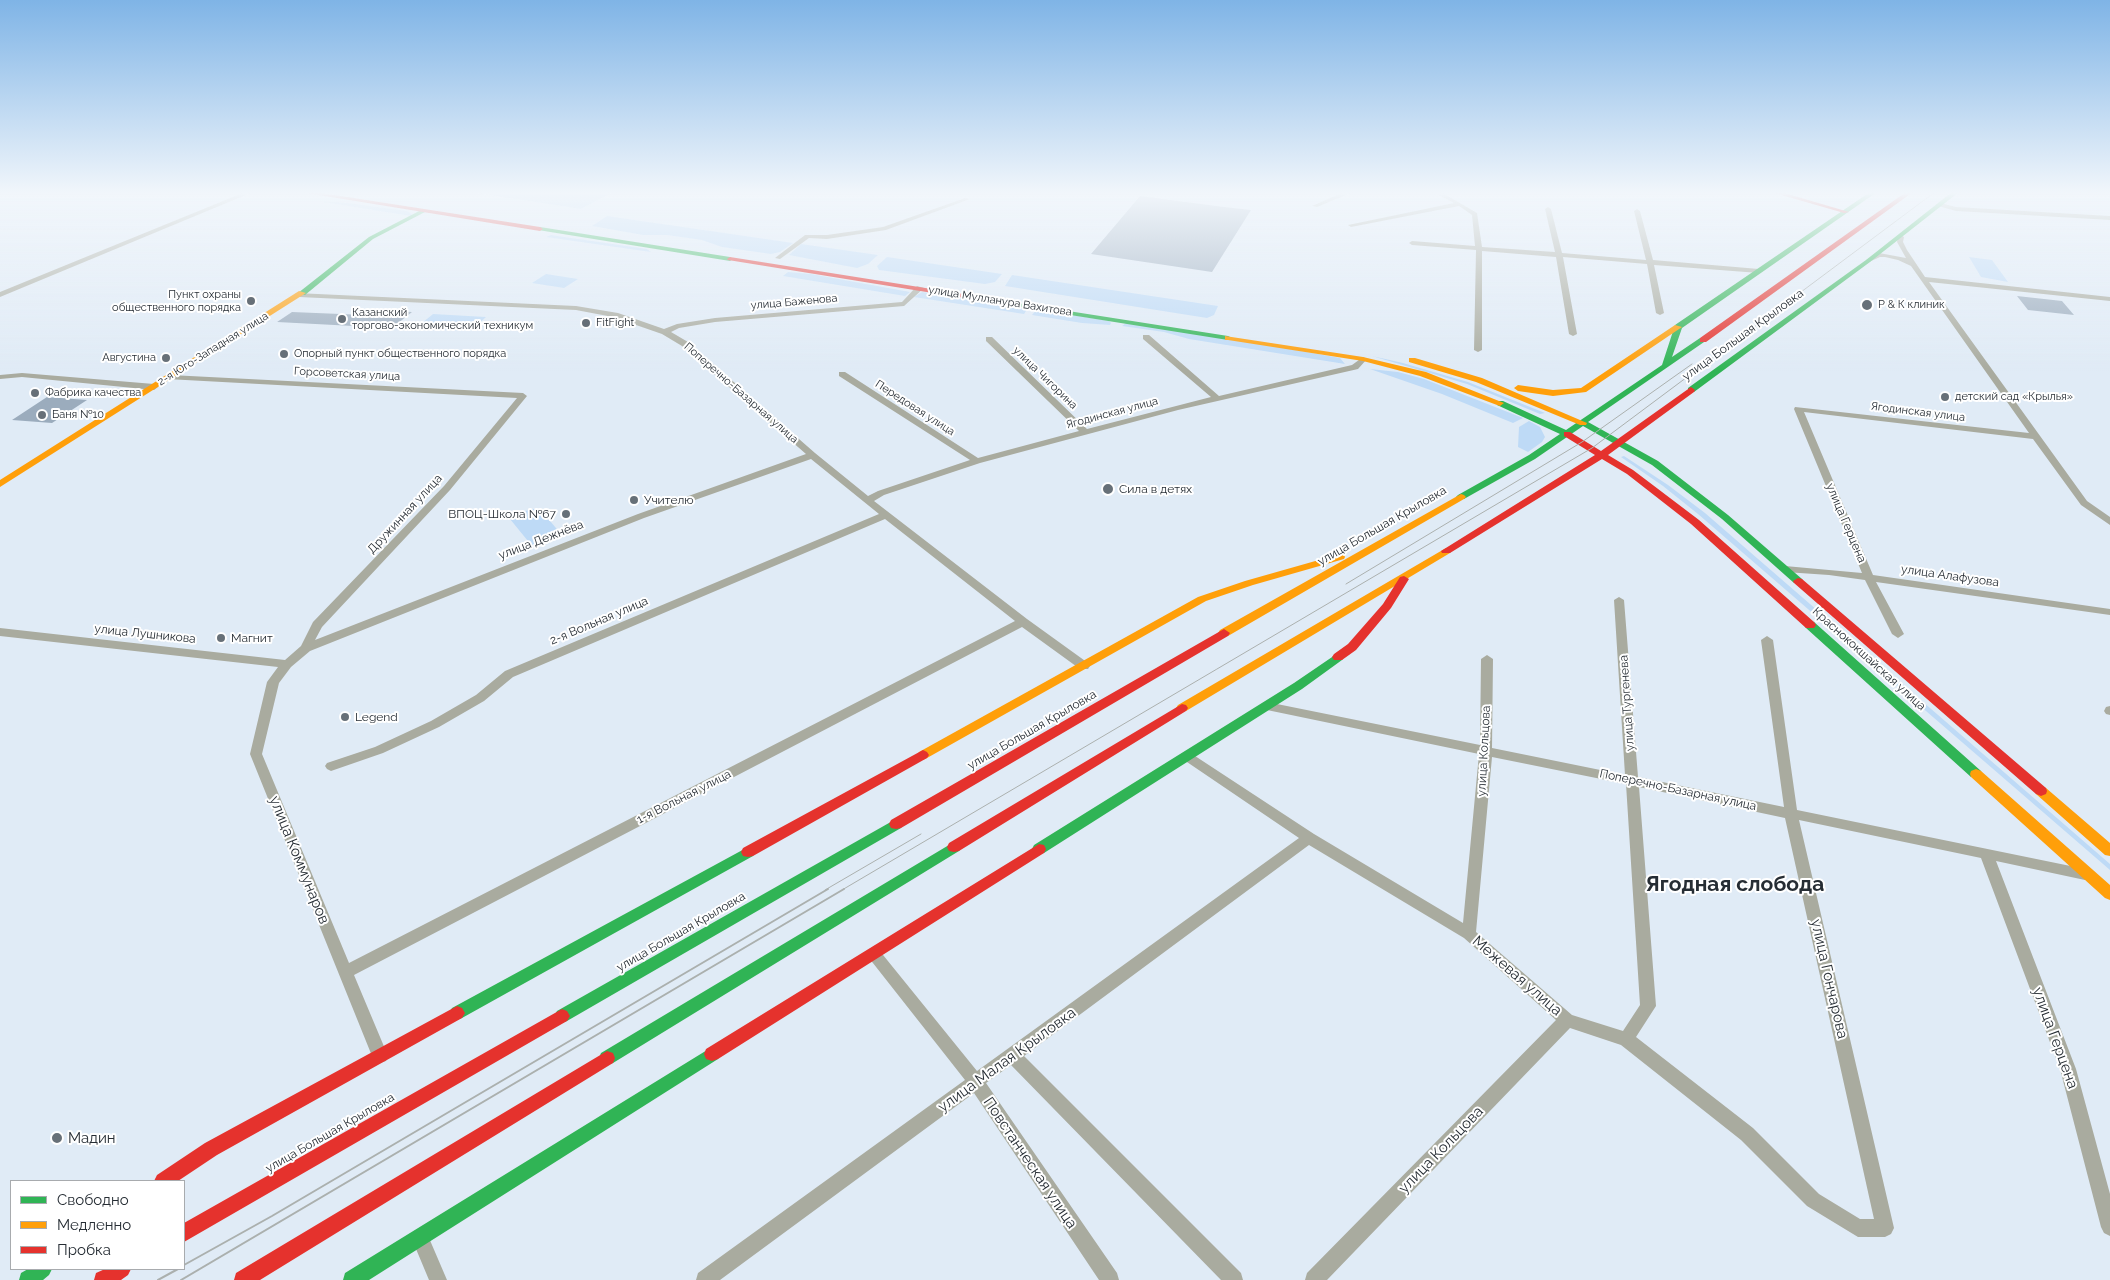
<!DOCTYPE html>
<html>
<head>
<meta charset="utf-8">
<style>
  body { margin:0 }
  #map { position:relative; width:2110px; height:1280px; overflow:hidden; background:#e0ebf6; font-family:Raleway,sans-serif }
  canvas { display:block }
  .legend { position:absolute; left:10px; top:1180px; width:175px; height:90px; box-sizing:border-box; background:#fff; border:1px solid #a8abae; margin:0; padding:6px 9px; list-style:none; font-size:15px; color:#262d34 }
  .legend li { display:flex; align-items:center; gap:10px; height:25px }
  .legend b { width:25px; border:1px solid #a8abae }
</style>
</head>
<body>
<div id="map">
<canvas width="2110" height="1280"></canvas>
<ul class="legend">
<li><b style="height:6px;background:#30b455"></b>Свободно</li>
<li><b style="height:6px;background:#ff9f0a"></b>Медленно</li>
<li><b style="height:6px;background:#e5322d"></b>Пробка</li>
</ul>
</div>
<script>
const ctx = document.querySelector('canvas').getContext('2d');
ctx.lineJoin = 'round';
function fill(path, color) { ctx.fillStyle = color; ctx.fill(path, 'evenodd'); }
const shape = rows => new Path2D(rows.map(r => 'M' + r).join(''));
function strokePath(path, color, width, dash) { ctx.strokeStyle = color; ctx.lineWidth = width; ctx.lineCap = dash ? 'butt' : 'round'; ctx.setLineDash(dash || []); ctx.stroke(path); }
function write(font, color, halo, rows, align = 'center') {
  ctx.font = font + ' Raleway,sans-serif'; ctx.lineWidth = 4; ctx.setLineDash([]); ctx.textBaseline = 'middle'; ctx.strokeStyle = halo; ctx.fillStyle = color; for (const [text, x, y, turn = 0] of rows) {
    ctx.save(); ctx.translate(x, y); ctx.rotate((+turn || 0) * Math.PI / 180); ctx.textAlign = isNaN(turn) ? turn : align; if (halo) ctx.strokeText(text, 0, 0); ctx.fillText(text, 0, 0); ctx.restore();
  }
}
fill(shape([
  [471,192,613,192,581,209],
  [325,201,348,203,407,211,412,214,411,216,323,202],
  [607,216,745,236,793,243,780,252,771,254,722,247,702,240,667,235,643,235,592,226],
  [551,235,647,249,651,252,546,237],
  [801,244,878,255,868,264,857,268,789,255],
  [887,257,1002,274,995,282,985,284,879,270,877,266],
  [1969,257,1992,260,2008,282,1981,277],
  [788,272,811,274,910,292,905,296,783,276],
  [546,274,578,279,564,288,532,283],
  [1012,275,1218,306,1214,315,1207,318,1005,286],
  [922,292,1028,308,1024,314,914,297],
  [1037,309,1109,321,1111,323,1110,325,1082,323,1032,315],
  [433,314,486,317,471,331,416,328],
  [1126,323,1279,347,1340,358,1345,364,1189,339,1164,332,1122,326],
  [1372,356,1403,363,1468,382,1545,413,1540,414,1467,384],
  [1370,369,1398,372,1424,379,1523,418,1513,423,1442,394],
  [1529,421,1540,427,1545,437,1542,442,1528,452,1518,447,1519,427],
  [1624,456,1668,485,1705,513,2110,864,2110,870,1698,514,1663,486,1621,457],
  [531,509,540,509,561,534,558,539,541,545,532,546,510,519,515,515]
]), '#bedaf6');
fill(shape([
  [1140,196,1224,207,1251,210,1212,272,1091,254],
  [2017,296,2062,301,2074,315,2028,310],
  [395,311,412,312,392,328,277,322,292,312,389,316],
  [47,397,87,400,52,423,12,420]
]), '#9bacbd');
fill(shape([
  [245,192,253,192,0,297,0,292,245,192],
  [1344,192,1353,192,1317,207,1312,206,1344,192],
  [1433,192,1441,192,1477,213,1482,247,1555,252,1545,209,1548,207,1551,209,1562,253,1646,260,1634,211,1637,209,1640,211,1653,260,1759,269,1763,271,1759,273,1654,265,1664,313,1660,315,1656,313,1647,264,1563,257,1577,334,1573,336,1569,334,1556,257,1482,251,1482,350,1478,352,1474,350,1476,250,1412,245,1409,243,1412,241,1475,246,1472,215,1459,206,1351,227,1348,225,1454,203,1433,192],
  [965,198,970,199,886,230,827,239,809,238,780,259,775,258,805,235,827,235,883,227,965,198],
  [1940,203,1956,207,2110,216,2110,220,1956,211,1938,206,1938,204,1940,203],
  [1901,235,1904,237,1903,242,1907,250,1925,277,2110,297,2110,301,1929,282,2087,501,2110,517,2110,525,2081,505,2033,439,1804,412,1873,575,2110,609,2110,615,1876,582,1904,634,1898,638,1892,634,1865,580,1829,575,1785,572,1780,569,1785,566,1862,573,1794,409,1795,407,2029,433,1911,266,1898,260,1885,257,1880,257,1869,262,1866,260,1879,253,1906,258,1897,242,1898,237,1901,235],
  [917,286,924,288,904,306,715,322,679,328,671,332,688,342,815,453,868,496,878,491,970,460,839,376,839,372,845,372,978,458,1079,431,986,341,986,337,992,337,1087,429,1211,397,1143,339,1143,335,1149,335,1219,396,1352,365,1363,357,1367,359,1358,369,1178,410,980,463,884,495,874,501,1027,619,1088,663,1090,666,1088,669,1080,669,1022,627,354,975,388,1056,386,1061,380,1063,374,1061,372,1056,250,754,267,682,278,667,0,636,0,628,285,660,301,646,313,622,444,486,517,398,167,379,167,375,170,375,523,393,527,396,450,490,322,627,315,640,638,514,806,454,682,346,662,334,613,317,576,310,299,297,296,297,296,293,576,306,618,313,664,329,677,324,715,318,902,302,917,286],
  [811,459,879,514,505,671,476,695,431,721,375,747,327,763,325,766,327,769,331,771,383,753,439,727,484,701,513,677,885,519,1015,621,349,963,262,754,279,683,291,667,310,651,644,518,811,459],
  [22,373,154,384,158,387,154,390,22,377,0,379,0,375,22,373],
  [1619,597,1624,600,1638,777,1784,807,1761,640,1767,636,1773,640,1797,810,2090,870,2092,874,2090,878,2085,880,1996,861,2076,1069,2110,1194,2110,1236,2104,1233,2101,1227,2060,1069,1981,858,1799,820,1894,1228,1891,1234,1885,1237,1858,1237,1807,1206,1741,1140,1621,1045,1570,1028,1327,1280,1305,1280,1307,1273,1556,1020,1464,938,1309,845,1024,1056,1241,1273,1243,1280,1221,1280,1011,1065,986,1083,1117,1273,1119,1280,1099,1280,974,1093,720,1280,696,1280,698,1273,965,1080,869,958,867,954,869,950,874,948,879,950,977,1071,1299,838,1184,760,1182,757,1184,754,1192,754,1314,834,1463,923,1479,754,1267,710,1263,709,1261,706,1263,703,1267,702,1480,745,1481,659,1487,655,1493,659,1492,748,1625,775,1614,600,1619,597],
  [1492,757,1626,784,1640,1005,1623,1031,1572,1015,1476,932,1492,757],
  [1639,787,1785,818,1874,1219,1860,1219,1819,1194,1753,1128,1636,1037,1656,1006,1639,787],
  [2110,706,2110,715,2106,714,2104,711,2106,707,2110,706],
  [420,1228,426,1231,447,1280,429,1280,411,1237,414,1231,420,1228]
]), '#a9ab9f');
fill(shape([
  [1870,192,1877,192,1682,328,1672,357,1700,338,1707,340,1588,422,1658,461,1728,515,1802,579,1803,581,1802,583,1794,583,1722,519,1652,465,1583,426,1535,459,1464,499,1458,499,1456,497,1458,495,1529,455,1560,434,1497,405,1497,401,1503,401,1566,430,1662,365,1675,325,1870,192],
  [1952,192,1959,192,1870,262,1694,392,1688,392,1688,388,1866,260,1952,192],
  [423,209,426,211,425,212,373,239,305,295,298,293,369,237,423,209],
  [540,227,730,257,733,259,730,261,538,230,537,229,540,227],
  [998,300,1228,336,1232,338,1228,340,1001,304,997,302,998,300],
  [1810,621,1814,622,1981,771,1982,774,1981,777,1971,777,1806,628,1804,625,1806,622,1810,621],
  [1338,653,1342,654,1344,657,1342,660,1302,689,1044,853,1039,854,1034,853,1032,849,1034,845,1294,683,1338,653],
  [896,819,901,820,903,824,901,828,567,1021,562,1023,557,1021,554,1016,557,1011,896,819],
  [954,842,959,843,961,847,959,851,613,1063,607,1065,601,1063,599,1058,601,1053,954,842],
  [748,847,753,848,755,852,753,856,462,1018,457,1020,452,1018,449,1013,452,1008,748,847],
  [712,1047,718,1049,720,1054,718,1059,369,1280,343,1280,345,1273,712,1047],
  [28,1269,52,1269,49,1275,43,1280,19,1280,21,1273,28,1269]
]), '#30b455');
fill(shape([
  [299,291,306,293,0,487,0,480,299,291],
  [1675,325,1682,327,1586,392,1553,396,1518,391,1514,388,1518,385,1553,390,1581,388,1675,325],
  [1225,336,1363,357,1426,372,1504,403,1500,406,1497,405,1420,376,1363,361,1228,340,1225,340,1225,336],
  [1409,358,1415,358,1482,378,1587,423,1586,425,1580,425,1476,382,1409,362,1409,358],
  [1461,494,1464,495,1466,497,1464,499,1228,636,1220,636,1218,633,1220,630,1461,494],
  [1446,548,1451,551,1450,553,1186,711,1178,711,1176,708,1178,705,1446,548],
  [1340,554,1344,555,1345,557,1344,559,1253,585,1206,601,927,758,923,760,919,758,917,755,919,752,1198,597,1245,581,1340,554],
  [1976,769,1981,771,2110,885,2110,900,2105,898,1971,777,1970,774,1971,771,1976,769],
  [2041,786,2046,788,2110,843,2110,856,2105,855,2036,794,2035,791,2036,788,2041,786]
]), '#ff9f0a');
fill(shape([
  [300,192,315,192,540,227,543,229,540,231,300,192],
  [1771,192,1781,192,1849,212,1844,213,1771,192],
  [1906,192,1913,192,1706,342,1700,342,1700,338,1906,192],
  [730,257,1001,300,1005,302,1001,304,728,260,727,259,730,257],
  [1691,387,1695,390,1694,392,1608,455,1633,470,1699,520,1814,622,1816,625,1814,628,1806,628,1691,524,1627,474,1602,459,1450,553,1442,553,1441,551,1595,455,1564,436,1564,432,1570,432,1601,451,1691,387],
  [1404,576,1409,579,1391,608,1356,650,1342,660,1334,660,1332,657,1334,654,1348,644,1383,604,1400,577,1404,576],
  [1798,578,1802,579,2046,788,2047,791,2046,794,2041,796,2036,794,1794,583,1793,581,1798,578],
  [1224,629,1230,633,1228,636,901,828,896,829,891,828,889,824,891,820,1224,629],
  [1182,704,1186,705,1188,708,1186,711,959,851,954,852,949,851,947,847,949,843,1182,704],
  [923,750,927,752,929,755,927,758,753,856,748,857,743,856,741,852,743,848,923,750],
  [1039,844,1044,845,1046,849,1044,853,718,1059,712,1061,706,1059,704,1054,706,1049,1039,844],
  [457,1006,462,1008,465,1013,462,1018,217,1155,178,1181,154,1181,157,1175,205,1143,457,1006],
  [562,1009,567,1011,570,1016,567,1021,184,1242,184,1223,562,1009],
  [607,1051,613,1053,615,1058,613,1063,260,1280,234,1280,236,1273,607,1051],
  [105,1269,131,1269,128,1275,121,1280,94,1280,96,1273,105,1269]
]), '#e5322d');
strokePath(shape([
  [1346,584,1582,442,1692,364],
  [825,890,921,834],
  [842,890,1592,448,1935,192]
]), '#abb0ae', 1);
strokePath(shape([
  [184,1265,272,1216,828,889],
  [158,1280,178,1269],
  [181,1280,844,889]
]), '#abb0ae', 2);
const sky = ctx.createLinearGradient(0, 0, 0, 371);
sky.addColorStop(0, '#7fb4e6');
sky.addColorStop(0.52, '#f1f6fb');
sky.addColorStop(1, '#f1f6fb00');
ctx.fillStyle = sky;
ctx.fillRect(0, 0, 2110, 371);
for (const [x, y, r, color] of [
  [251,301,5,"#677078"],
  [1867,305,6,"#677078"],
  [342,319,5,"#677078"],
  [586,323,5,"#677078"],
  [284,354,5,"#677078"],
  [166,358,5,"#677078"],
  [35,393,5,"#677078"],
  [1945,397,5,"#677078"],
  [42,415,5,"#677078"],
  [1108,489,6,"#677078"],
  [634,500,5,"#677078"],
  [566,514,5,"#677078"],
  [221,638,5,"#677078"],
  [345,717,5,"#677078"],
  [57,1138,6,"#677078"]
]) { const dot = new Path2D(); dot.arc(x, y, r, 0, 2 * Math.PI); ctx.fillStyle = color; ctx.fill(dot); strokePath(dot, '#fff', 2); }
write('11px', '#262d34', '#fff', [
  ["Пункт охраны",241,295,"right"],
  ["общественного порядка",241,308,"right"],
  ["Р & К клиник",1878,305],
  ["Казанский",352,313],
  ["торгово-экономический техникум",352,326],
  ["FitFight",596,323],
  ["Опорный пункт общественного порядка",294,354],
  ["Августина",156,358,"right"],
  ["Фабрика качества",45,393],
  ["детский сад «Крылья»",1955,397],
  ["Баня №10",52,415]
], 'left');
write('11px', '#262d34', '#fff', [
  ["улица Мулланура Вахитова",1000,301,9],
  ["улица Баженова",794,302,-5],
  ["2-я Юго-Западная улица",213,349,-32],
  ["Горсоветская улица",347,374,3],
  ["улица Чигорина",1045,378,44],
  ["Поперечно-Базарная улица",741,393,41],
  ["Передовая улица",915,408,33],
  ["Ягодинская улица",1918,412,7],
  ["Ягодинская улица",1112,413,-15]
]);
write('12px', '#262d34', '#fff', [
  ["улица Большая Крыловка",1743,335,-36],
  ["Дружинная улица",405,514,-47],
  ["улица Герцена",1846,523,67],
  ["улица Большая Крыловка",1382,526,-30],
  ["улица Дежнёва",541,540,-21],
  ["улица Алафузова",1950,576,8],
  ["2-я Вольная улица",599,621,-23],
  ["улица Лушникова",145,634,6],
  ["Краснококшайская улица",1869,659,42],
  ["улица Тургенева",1627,703,-94],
  ["улица Большая Крыловка",1032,730,-30],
  ["улица Кольцова",1484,751,-87],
  ["Поперечно-Базарная улица",1678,790,12],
  ["1-я Вольная улица",684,797,-27],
  ["улица Большая Крыловка",681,932,-30],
  ["улица Большая Крыловка",330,1133,-30]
]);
write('12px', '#262d34', '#fff', [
  ["Сила в детях",1119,489],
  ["Учителю",644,500],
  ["ВПОЦ-Школа №67",556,514,"right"],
  ["Магнит",231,638],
  ["Legend",355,717]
], 'left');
write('15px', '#262d34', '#fff', [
  ["улица Коммунаров",299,860,68],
  ["Межевая улица",1517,976,41],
  ["улица Гончарова",1829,979,77],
  ["улица Герцена",2055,1038,70],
  ["улица Малая Крыловка",1007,1060,-36],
  ["улица Кольцова",1441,1150,-46],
  ["Повстанческая улица",1030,1163,56]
]);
write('15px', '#262d34', '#fff', [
  ["Мадин",68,1138]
], 'left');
write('bold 21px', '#262d34', '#fff', [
  ["Ягодная слобода",1735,885]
]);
</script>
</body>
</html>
